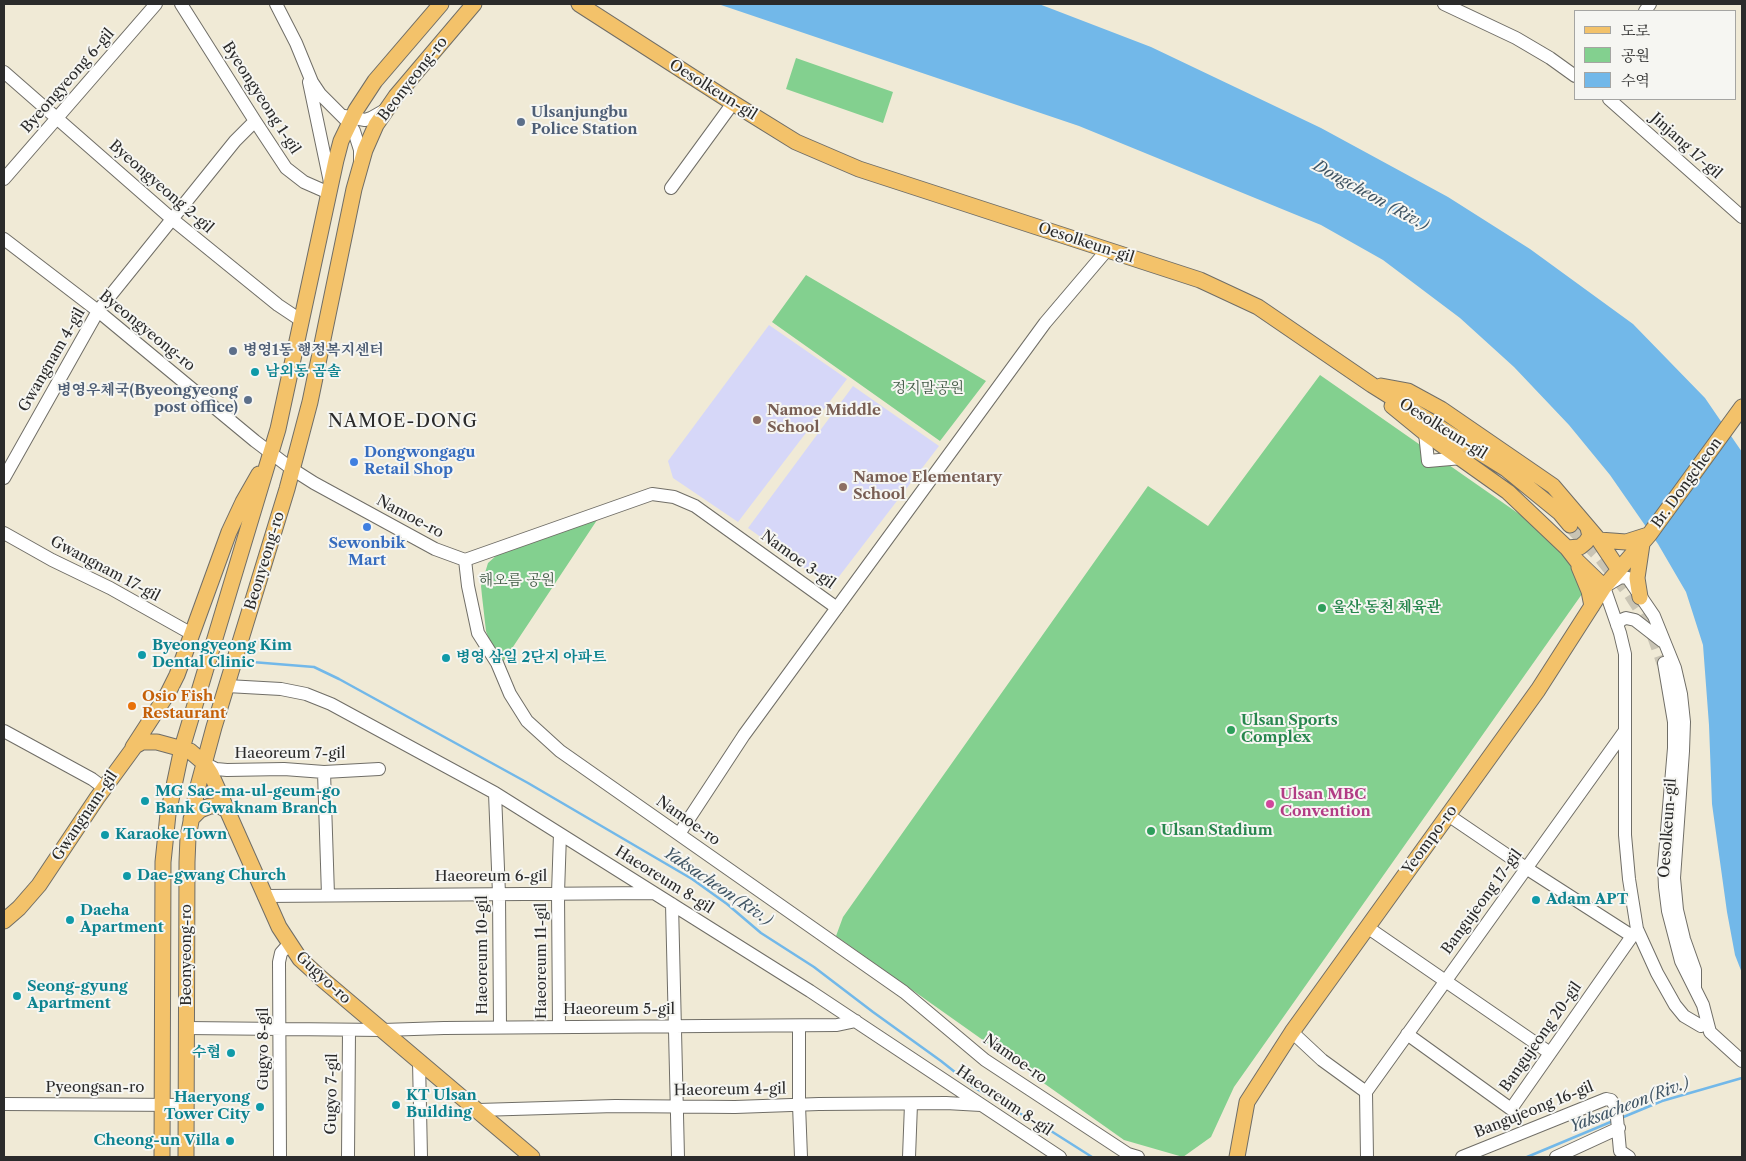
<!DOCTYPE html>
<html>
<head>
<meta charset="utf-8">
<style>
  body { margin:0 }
  #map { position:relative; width:1746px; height:1161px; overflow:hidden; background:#f0ead6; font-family:"Libre Caslon Text","Noto Serif KR",serif }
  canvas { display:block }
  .frame { position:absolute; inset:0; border:5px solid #2b2b2b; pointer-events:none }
  .legend { position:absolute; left:1574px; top:10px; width:162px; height:90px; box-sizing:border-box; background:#f6f6f2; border:1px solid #a5a5a2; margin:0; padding:6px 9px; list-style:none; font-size:15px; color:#2b2b2b }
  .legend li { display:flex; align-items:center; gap:10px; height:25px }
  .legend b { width:25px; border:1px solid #a5a5a2 }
</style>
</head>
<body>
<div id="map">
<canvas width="1746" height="1161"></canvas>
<div class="frame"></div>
<ul class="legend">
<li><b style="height:6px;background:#f3c26a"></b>도로</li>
<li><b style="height:14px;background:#83d08f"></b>공원</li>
<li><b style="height:14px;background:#72b8e9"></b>수역</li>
</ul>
</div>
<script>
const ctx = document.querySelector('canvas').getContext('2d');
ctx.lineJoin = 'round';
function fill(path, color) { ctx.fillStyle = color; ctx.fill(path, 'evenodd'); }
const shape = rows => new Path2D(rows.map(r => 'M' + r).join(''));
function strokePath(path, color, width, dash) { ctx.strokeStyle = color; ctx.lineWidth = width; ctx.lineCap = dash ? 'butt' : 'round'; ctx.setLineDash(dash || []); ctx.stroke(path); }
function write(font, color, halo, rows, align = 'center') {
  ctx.font = font + ' "Libre Caslon Text","Noto Serif KR",serif'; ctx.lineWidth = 4; ctx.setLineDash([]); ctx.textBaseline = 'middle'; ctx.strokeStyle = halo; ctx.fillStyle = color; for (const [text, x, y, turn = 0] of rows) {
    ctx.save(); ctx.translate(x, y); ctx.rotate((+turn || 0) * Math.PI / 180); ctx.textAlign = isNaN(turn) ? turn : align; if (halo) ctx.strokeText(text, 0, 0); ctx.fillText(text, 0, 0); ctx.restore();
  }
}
fill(shape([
  [769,325,847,379,738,522,673,478,668,461],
  [853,386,939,446,831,587,748,528]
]), '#d6d7f8');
fill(shape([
  [796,58,893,92,883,123,786,89],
  [806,275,986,381,940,441,772,322],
  [1320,375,1522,516,1562,551,1573,565,1582,586,1582,594,1234,1087,1211,1137,1183,1157,1124,1140,836,936,843,917,1148,486,1208,526],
  [603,511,499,668,486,631,482,596,481,586,488,563,507,546]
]), '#83d08f');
fill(shape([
  [718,4,1039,4,1151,47,1321,128,1448,197,1530,249,1633,324,1705,398,1742,452,1742,973,1735,955,1727,912,1712,804,1709,725,1703,645,1686,592,1658,544,1610,475,1569,425,1514,367,1460,318,1383,260,1321,225,1079,126]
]), '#72b8e9');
strokePath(shape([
  [252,662,314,667,339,679,528,783,692,879,727,904,761,933,814,967,873,1012,941,1061,975,1088,1051,1131,1092,1157],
  [1621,1118,1662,1101,1742,1078],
  [1527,1157,1613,1121]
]), '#72b8e9', 2.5);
strokePath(shape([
  [1570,525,1601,557,1631,594,1650,623,1664,663]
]), '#c9c4b4', 15, [15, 8]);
const minor = shape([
  [181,4,255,121,286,168,304,182,329,193],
  [276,4,296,43,312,82,320,94,349,123,354,131,360,150,360,161],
  [1444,4,1516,38,1550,58,1575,76],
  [1645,11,1650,4],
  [4,72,172,219,278,305,302,321],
  [309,82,330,182],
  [1609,99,1742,217],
  [344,116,365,120,371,118,385,110],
  [4,179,156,4],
  [671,188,733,103],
  [4,239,98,311,255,441,292,469,314,483,435,549,465,560],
  [1425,433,1428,461,1462,458],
  [4,478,98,311,235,141,255,121],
  [4,533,52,560,110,588,192,634],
  [465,560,468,586,478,633,497,663,510,694,527,721,560,751,904,992,985,1060,1128,1154,1138,1157],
  [465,560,652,494,674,497,695,506,837,608],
  [1617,625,1621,620,1626,618,1635,620,1662,641],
  [1664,663,1674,722,1674,748,1664,866,1665,887,1668,911,1681,961,1703,1005,1710,1032,1742,1061],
  [227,686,281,689,306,694,331,704,495,793,810,991,1060,1157],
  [4,731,92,779,104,788],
  [204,763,216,769,227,770,284,769,324,772,379,769],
  [324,772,328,895],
  [495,793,499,894,500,1027],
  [1448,815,1526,868,1632,936],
  [679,834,744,735,1045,323,1107,250],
  [264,896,654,893],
  [672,904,678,1157],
  [1367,927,1550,1053],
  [1695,988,1695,970,1684,939,1677,910,1674,878,1683,751,1684,722,1681,694,1675,668,1654,616,1628,578,1621,577,1604,587,1620,633,1625,654,1625,835,1629,879,1637,929,1657,973,1675,1005,1684,1016,1701,1026],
  [799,1026,799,1105,801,1157],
  [559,1027,558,893,560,834],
  [186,1028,383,1030,444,1028,837,1025,856,1021],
  [1292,1032,1322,1060,1366,1092,1367,1157],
  [1407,1034,1511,1109,1637,929],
  [419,1061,421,1157],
  [1366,1092,1624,732],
  [4,1104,186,1105],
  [478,1110,615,1106,735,1107,819,1104,946,1103,981,1105],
  [280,1157,279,962,281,953,289,944],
  [348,1157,349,1031],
  [909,1157,911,1104],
  [1462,1157,1606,1099,1611,1100,1616,1107,1620,1151,1629,1157],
  [1556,1157,1619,1128]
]);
const major = shape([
  [579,4,733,103,796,142,859,169,1200,280,1258,307,1372,385,1506,469,1560,513,1570,525],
  [1381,386,1408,391,1441,409,1553,486,1599,540,1626,542,1648,535],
  [1392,406,1425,433,1508,492,1567,548,1577,561,1604,587],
  [1599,540,1619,570],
  [1567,548,1580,547,1586,542,1590,536,1588,528],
  [1579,567,1589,591,1592,606],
  [1640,597,1637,578,1642,544],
  [133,747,168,693,177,675,229,532,243,502,259,474],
  [191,819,200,810,210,806,220,806,228,811],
  [4,921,19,908,39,885,97,798,135,746,142,742,157,742,190,751,204,763,211,774,279,927,300,959,322,979,532,1157],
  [162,1157,163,862,168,814,182,748,278,429,336,160,341,141,356,110,375,81,441,4],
  [186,1157,187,862,188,837,197,790,214,727,287,489,310,402,354,189,365,150,376,125,396,96,474,4],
  [1237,1157,1247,1102,1292,1032,1538,690,1604,587,1649,535,1742,407]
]);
strokePath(minor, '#706e67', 14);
strokePath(major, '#706e67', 17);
strokePath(minor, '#fff', 12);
strokePath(major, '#f3c26a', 15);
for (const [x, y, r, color] of [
  [521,122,5,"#5c6f8a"],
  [233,351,5,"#5c6f8a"],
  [255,372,5,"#0f9aa8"],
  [248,400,5,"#5c6f8a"],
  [757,420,5,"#8d6e63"],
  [354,462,5,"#3f7fe0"],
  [843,487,5,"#8d6e63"],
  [367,527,5,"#3f7fe0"],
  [1322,608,5,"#2e9e5b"],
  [142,655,5,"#0f9aa8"],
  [446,658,5,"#0f9aa8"],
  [132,706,5,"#e8710a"],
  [1231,730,5,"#2e9e5b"],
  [145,801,5,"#0f9aa8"],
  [1270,804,5,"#d1479c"],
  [1151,831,5,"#2e9e5b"],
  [105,835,5,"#0f9aa8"],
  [127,876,5,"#0f9aa8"],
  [1536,900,5,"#0f9aa8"],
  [70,920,5,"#0f9aa8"],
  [17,996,5,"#0f9aa8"],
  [231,1053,5,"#0f9aa8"],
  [396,1105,5,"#0f9aa8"],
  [260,1107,5,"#0f9aa8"],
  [230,1141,5,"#0f9aa8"]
]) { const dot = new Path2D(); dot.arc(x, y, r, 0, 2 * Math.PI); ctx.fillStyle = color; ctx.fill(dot); strokePath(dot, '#f6f6f2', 2); }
write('15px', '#2b2b2b', '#f6f6f2', [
  ["Beonyeong-ro",413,79,-52],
  ["Byeongyeong 6-gil",68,81,-49],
  ["Oesolkeun-gil",713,90,32],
  ["Byeongyeong 1-gil",261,98,57],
  ["Jinjang 17-gil",1686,146,42],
  ["Byeongyeong 2-gil",161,187,41],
  ["Oesolkeun-gil",1086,243,18],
  ["Byeongyeong-ro",147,331,39],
  ["Gwangnam 4-gil",52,360,-60],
  ["Oesolkeun-gil",1443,429,32],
  ["Br. Dongcheon",1687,483,-54],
  ["Namoe-ro",410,517,28],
  ["Namoe 3-gil",798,560,36],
  ["Beonyeong-ro",265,561,-73],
  ["Gwangnam 17-gil",105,569,28],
  ["Haeoreum 7-gil",290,754],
  ["Gwangnam-gil",85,816,-56],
  ["Namoe-ro",688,821,35],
  ["Oesolkeun-gil",1668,828,-86],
  ["Yeompo-ro",1430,840,-54],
  ["Haeoreum 6-gil",491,877],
  ["Haeoreum 8-gil",664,880,32],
  ["Bangujeong 17-gil",1482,902,-54],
  ["Beonyeong-ro",187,955,-90],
  ["Haeoreum 10-gil",483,955,-90],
  ["Haeoreum 11-gil",542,961,-90],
  ["Gugyo-ro",323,978,43],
  ["Haeoreum 5-gil",619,1010],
  ["Bangujeong 20-gil",1541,1037,-55],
  ["Gugyo 8-gil",264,1049,-90],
  ["Namoe-ro",1015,1059,35],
  ["Pyeongsan-ro",95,1088],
  ["Haeoreum 4-gil",730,1090,-1],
  ["Gugyo 7-gil",332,1094,-89],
  ["Haeoreum 8-gil",1004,1101,34],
  ["Bangujeong 16-gil",1534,1110,-22]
]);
write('bold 15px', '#4e5e75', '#f6f6f2', [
  ["Ulsanjungbu",531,113],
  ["Police Station",531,130],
  ["병영1동 행정복지센터",243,351],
  ["병영우체국(Byeongyeong",238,391,"right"],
  ["post office)",238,408,"right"]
], 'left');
write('bold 15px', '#0d838f', '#f6f6f2', [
  ["남외동 곰솔",265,372],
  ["Byeongyeong Kim",152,646],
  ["Dental Clinic",152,663],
  ["병영 삼일 2단지 아파트",456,658],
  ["MG Sae-ma-ul-geum-go",155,792],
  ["Bank Gwaknam Branch",155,809],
  ["Karaoke Town",115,835],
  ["Dae-gwang Church",137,876],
  ["Adam APT",1546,900],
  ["Daeha",80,911],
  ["Apartment",80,928],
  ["Seong-gyung",27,987],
  ["Apartment",27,1004],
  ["수협",221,1053,"right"],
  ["KT Ulsan",406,1096],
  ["Building",406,1113],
  ["Haeryong",250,1098,"right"],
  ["Tower City",250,1115,"right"],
  ["Cheong-un Villa",220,1141,"right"]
], 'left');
write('15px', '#455d49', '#f6f6f2', [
  ["정지말공원",928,389],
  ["해오름 공원",517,581]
]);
write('bold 15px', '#785e54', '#f6f6f2', [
  ["Namoe Middle",767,411],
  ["School",767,428],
  ["Namoe Elementary",853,478],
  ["School",853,495]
], 'left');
write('bold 15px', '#366cbe', '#f6f6f2', [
  ["Dongwongagu",364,453],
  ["Retail Shop",364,470],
  ["Sewonbik",367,544,"center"],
  ["Mart",367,561,"center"]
], 'left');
write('bold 15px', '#27864d', '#f6f6f2', [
  ["울산 동천 체육관",1332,608],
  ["Ulsan Sports",1241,721],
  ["Complex",1241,738],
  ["Ulsan Stadium",1161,831]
], 'left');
write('bold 15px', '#c56008', '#f6f6f2', [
  ["Osio Fish",142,697],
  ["Restaurant",142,714]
], 'left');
write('bold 15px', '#b23c85', '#f6f6f2', [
  ["Ulsan MBC",1280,795],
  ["Convention",1280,812]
], 'left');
write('italic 16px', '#405564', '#f6f6f2', [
  ["Dongcheon (Riv.)",1371,196,29],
  ["Yaksacheon(Riv.)",718,887,34],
  ["Yaksacheon(Riv.)",1630,1105,-21]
]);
ctx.letterSpacing = '1px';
write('18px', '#2b2b2b', '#f6f6f2', [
  ["NAMOE-DONG",403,422]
]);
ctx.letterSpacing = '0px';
</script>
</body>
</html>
